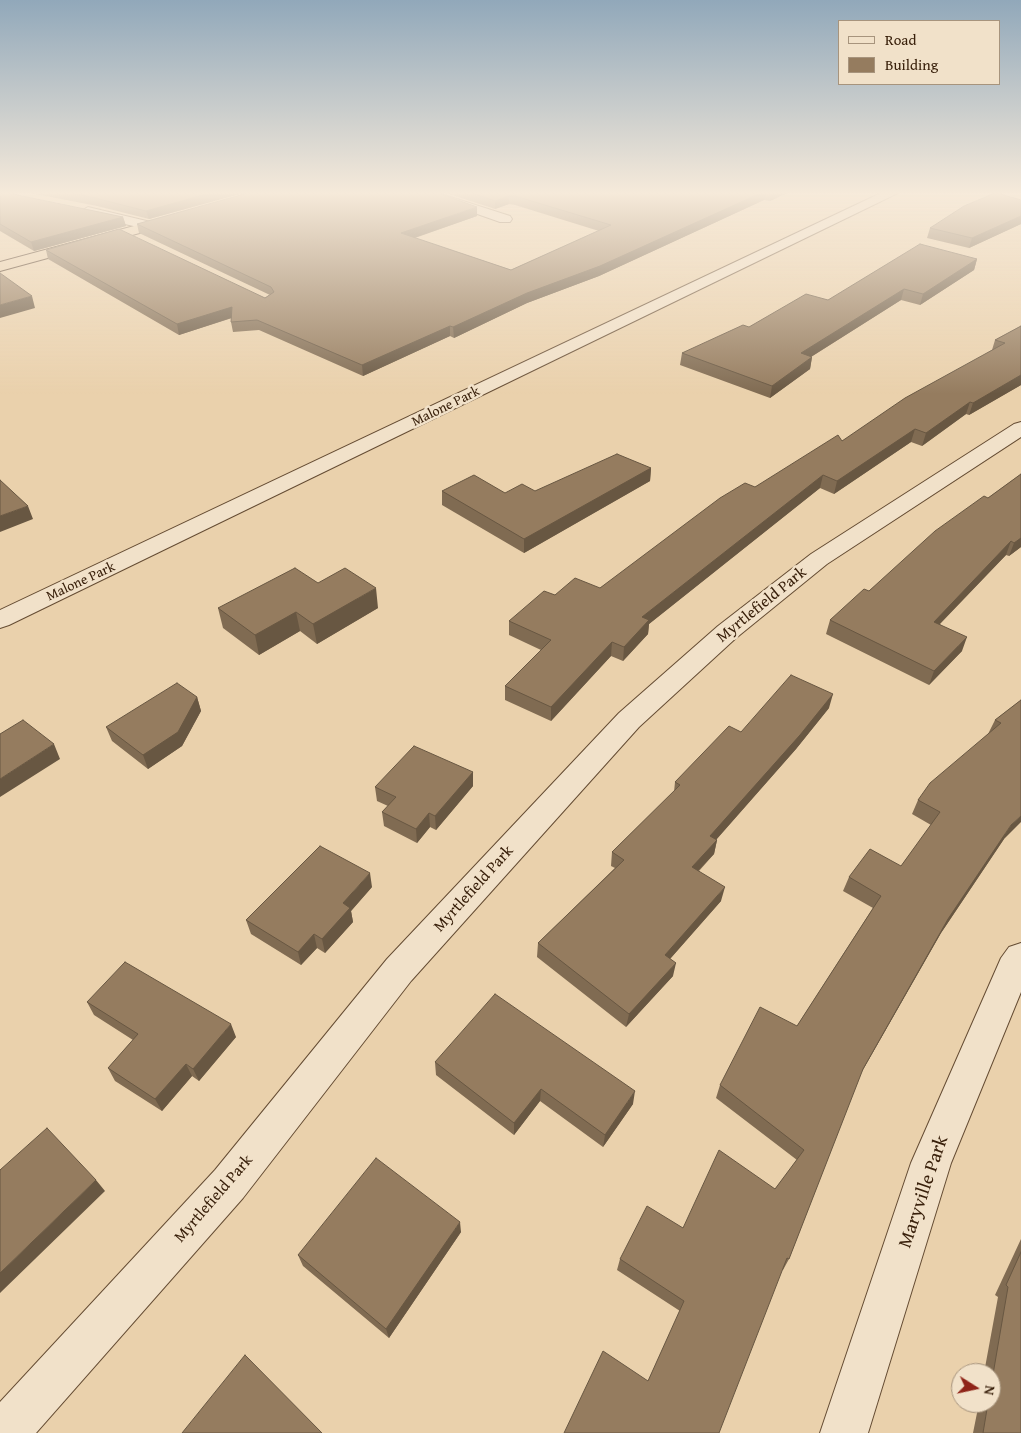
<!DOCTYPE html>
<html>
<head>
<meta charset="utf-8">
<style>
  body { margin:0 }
  #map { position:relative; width:1021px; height:1433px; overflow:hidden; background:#ead1ac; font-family:"Gentium Book Plus",serif }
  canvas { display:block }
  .legend { position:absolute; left:838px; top:20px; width:162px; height:65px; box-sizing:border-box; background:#f1e1c9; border:1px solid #a7947d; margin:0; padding:6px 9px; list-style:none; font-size:15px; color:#39200b }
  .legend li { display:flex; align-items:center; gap:10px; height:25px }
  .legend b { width:25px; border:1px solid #a7947d }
  .north { position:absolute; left:951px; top:1363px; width:50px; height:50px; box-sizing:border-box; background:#f1e1c9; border:1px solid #a7947d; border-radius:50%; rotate:100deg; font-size:14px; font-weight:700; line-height:20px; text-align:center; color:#39200b }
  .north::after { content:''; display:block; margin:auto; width:18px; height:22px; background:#8f2418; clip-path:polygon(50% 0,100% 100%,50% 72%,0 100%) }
</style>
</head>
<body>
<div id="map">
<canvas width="1021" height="1433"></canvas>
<ul class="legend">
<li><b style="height:6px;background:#f1e1c9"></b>Road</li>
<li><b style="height:14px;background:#957c5f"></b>Building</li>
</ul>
<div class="north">N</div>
</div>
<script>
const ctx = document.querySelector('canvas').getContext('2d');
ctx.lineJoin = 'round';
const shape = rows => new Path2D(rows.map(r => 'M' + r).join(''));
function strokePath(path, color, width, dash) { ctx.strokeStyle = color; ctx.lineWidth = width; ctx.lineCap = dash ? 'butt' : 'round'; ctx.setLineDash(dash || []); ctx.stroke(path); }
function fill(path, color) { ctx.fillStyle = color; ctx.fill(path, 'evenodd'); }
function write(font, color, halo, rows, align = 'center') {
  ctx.font = font + ' "Gentium Book Plus",serif'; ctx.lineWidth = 5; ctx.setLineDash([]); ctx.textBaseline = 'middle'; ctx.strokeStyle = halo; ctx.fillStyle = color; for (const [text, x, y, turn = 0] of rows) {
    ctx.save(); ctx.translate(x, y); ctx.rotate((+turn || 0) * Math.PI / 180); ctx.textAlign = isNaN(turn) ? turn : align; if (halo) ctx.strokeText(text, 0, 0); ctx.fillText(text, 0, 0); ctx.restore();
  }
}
const minor = shape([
  [418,193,438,193,510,216,512,219,510,222,500,222,418,193],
  [881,193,898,193,9,625,0,628,0,610,881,193],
  [88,207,155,223,157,226,150,230,83,214,81,211,88,207],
  [1021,422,1021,437,827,564,736,638,639,727,411,981,243,1198,36,1433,0,1433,0,1402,215,1170,387,959,619,713,718,626,811,554,1014,424,1021,422],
  [1021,943,1021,992,951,1163,868,1433,820,1433,911,1163,1001,958,1009,947,1021,943]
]);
const highway = shape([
  [175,215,182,219,180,222,0,271,0,262,175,215]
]);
strokePath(minor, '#654c33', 2);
strokePath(highway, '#39200b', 2);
fill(minor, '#f1e1c9');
fill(highway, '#ead1ac');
fill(shape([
  [0,193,123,217,126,226,34,251,0,231],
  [30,193,243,193,149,219,97,206],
  [446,193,787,193,770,201,764,200,599,276,527,303,454,338,450,336,363,376,259,330,233,332,231,322,232,318,179,335,48,259,46,250,265,298,270,295,139,233,137,224,477,216,415,238,511,270,599,231,515,205,509,204,495,209],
  [1021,200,1021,224,969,248,927,238,930,228],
  [977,259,974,270,920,305,901,300,811,357,812,357,810,369,770,398,680,365,682,353,828,300],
  [1021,326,1021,385,969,415,966,414,922,446,911,442,834,494,820,488,649,624,648,634,623,661,611,656,551,721,505,700,505,686,541,650,509,635,509,621,555,595,600,588,755,487,842,441,992,350,995,340],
  [651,468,650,481,524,553,442,505,442,491,505,493,535,491],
  [1021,474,1021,547,1009,556,1006,555,940,624,962,651,929,685,826,634,830,620,869,591,988,498],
  [318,583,378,608,317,644,300,631,259,655,223,628,218,608],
  [197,697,201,711,182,746,148,769,112,741,106,727],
  [1021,700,1004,839,941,933,861,1073,789,1259,783,1270,783,1269,648,1381,680,1311,617,1270,620,1259,683,1228,775,1189,797,1160,716,1098,720,1085,797,1026,873,908,843,891,849,877,901,866,931,825,912,814,918,800,988,734,995,720],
  [829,708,796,749,716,840,717,840,714,854,699,871,721,901,670,959,673,976,626,1027,537,957,538,943,615,868,611,866,612,852,674,792,675,782,741,732],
  [473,772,473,786,436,830,430,827,417,843,384,826,382,812,388,806,377,801,375,787],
  [372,887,351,911,353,922,325,953,317,948,301,965,251,934,246,920],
  [87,1002,236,1037,199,1081,192,1076,162,1111,115,1081,108,1068,133,1040,94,1015],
  [435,1062,633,1104,603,1147,540,1101,514,1135,436,1075],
  [461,1232,389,1338,303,1266,298,1255],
  [1021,1239,1021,1433,973,1433,979,1403,991,1403,991,1373,984,1373,998,1297,995,1295]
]), '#806b52');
fill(shape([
  [210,193,243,193,149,219,146,211],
  [761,193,766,193,764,200,599,276,527,303,454,338,453,327,527,293],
  [771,193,787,193,770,201],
  [509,196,509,204,495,209,495,201],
  [477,207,477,216,402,242,401,233],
  [1021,216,1021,224,969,248,972,238],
  [123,217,126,226,34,251,31,242],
  [977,259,974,270,920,305,923,294],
  [904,289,901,300,798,365,801,353],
  [32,296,35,308,0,318,0,305],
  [232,307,234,317,179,335,177,324],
  [450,326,450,336,363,376,362,365],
  [812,357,810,369,770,398,772,386],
  [1021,375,1021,385,969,415,973,403],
  [970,402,966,414,922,446,926,433],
  [915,429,911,442,834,494,837,481],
  [651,468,650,481,524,553,524,539],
  [823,475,820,488,649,624,648,634,623,661,624,647,642,617],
  [28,506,33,519,0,532,0,516],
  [1021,538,1021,547,1009,556,1014,543],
  [1011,541,1006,555,929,635,934,622],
  [376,588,378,608,317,644,313,624],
  [296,612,300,631,259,655,255,635],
  [967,637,962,651,929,685,934,671],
  [612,642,611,656,551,721,551,707],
  [833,694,829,708,796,749,707,850,710,836],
  [197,697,201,711,182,746,148,769,143,755],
  [54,744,60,759,0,797,0,779],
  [473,772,473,786,436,830,435,816],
  [429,813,430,827,417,843,416,829],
  [1021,816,1021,822,1004,839,941,933,856,1082,863,1069,948,919,1011,825],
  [717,840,714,854,689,880,692,867],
  [370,873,372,887,351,911,353,922,325,953,322,939,343,903],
  [725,887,721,901,662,968,665,955],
  [314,934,317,948,301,965,298,952],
  [676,963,673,976,626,1027,629,1014],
  [231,1024,236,1037,199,1081,193,1069],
  [186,1064,192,1076,162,1111,155,1099],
  [541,1089,540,1101,514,1135,514,1123],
  [635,1091,633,1104,603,1147,605,1135],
  [96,1180,105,1191,0,1293,0,1273],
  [460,1222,461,1232,389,1338,386,1329]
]), '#685742');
const building = shape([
  [0,193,8,193,123,217,31,242,0,224,0,193],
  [73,193,210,193,146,211,95,198,73,193],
  [248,193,438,193,477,207,401,233,511,270,611,225,515,196,509,196,495,201,472,193,761,193,600,266,527,293,453,327,450,326,362,365,257,320,231,322,232,307,177,324,46,250,119,229,265,298,274,292,271,287,137,224,248,193],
  [995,193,997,193,1021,200,1021,216,972,238,930,228,964,206,995,193],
  [920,244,977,259,923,294,904,289,801,353,812,357,772,386,682,353,743,325,749,327,806,294,828,300,920,244],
  [0,273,32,296,0,305,0,273],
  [1021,326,1021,375,973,403,970,402,926,433,915,429,837,481,823,475,642,617,649,620,624,647,612,642,551,707,505,686,551,640,509,621,544,591,555,595,575,578,600,588,720,498,745,483,755,487,838,435,842,441,905,398,1005,343,995,340,1021,326],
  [617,454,651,468,524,539,442,491,474,475,505,493,522,484,535,491,617,454],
  [1021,474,1021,538,1014,543,1011,541,934,622,967,637,934,671,830,620,864,589,869,591,935,531,984,496,988,498,1021,474],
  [0,480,28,506,0,516,0,480],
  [295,568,318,583,345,568,376,588,313,624,296,612,255,635,218,608,295,568],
  [791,675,833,694,800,735,710,836,717,840,692,867,725,887,665,955,676,963,629,1014,538,943,624,860,612,852,680,785,675,782,729,726,741,732,791,675],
  [177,683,197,697,178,732,143,755,106,727,177,683],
  [1021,700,1021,816,1011,825,948,919,863,1069,789,1259,787,1258,719,1433,564,1433,603,1351,648,1381,684,1301,620,1259,647,1206,683,1228,719,1150,775,1189,804,1150,720,1085,760,1007,797,1026,881,896,849,877,870,849,901,866,940,812,918,800,930,783,1001,723,995,720,1021,700],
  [23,720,54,744,0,779,0,734,23,720],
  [414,746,473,772,435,816,429,813,416,829,382,812,396,797,375,787,414,746],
  [320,846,370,873,343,903,350,908,322,939,314,934,298,952,246,920,320,846],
  [125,962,231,1024,193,1069,186,1064,155,1099,108,1068,138,1034,87,1002,125,962],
  [495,994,635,1091,605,1135,541,1089,514,1123,435,1062,495,994],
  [47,1128,96,1180,0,1273,0,1170,47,1128],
  [376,1158,460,1222,386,1329,298,1255,376,1158],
  [1021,1252,1021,1433,983,1433,988,1403,991,1403,991,1386,1008,1287,1006,1285,1021,1252],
  [245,1355,322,1433,182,1433,245,1355]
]);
fill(building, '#957c5f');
strokePath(building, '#685742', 1);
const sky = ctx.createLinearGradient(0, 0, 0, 394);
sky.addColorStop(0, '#91a8ba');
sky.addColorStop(0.49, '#f6eada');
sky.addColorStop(1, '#f6eada00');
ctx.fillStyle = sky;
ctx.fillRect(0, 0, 1021, 394);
write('14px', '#39200b', '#f1e1c9', [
  ["Malone Park",446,407,-26],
  ["Malone Park",81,582,-25]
]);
write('16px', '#39200b', '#f1e1c9', [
  ["Myrtlefield Park",762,605,-39],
  ["Myrtlefield Park",474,889,-48],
  ["Myrtlefield Park",214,1199,-49]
]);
write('19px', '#39200b', '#f1e1c9', [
  ["Maryville Park",924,1192,-71]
]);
</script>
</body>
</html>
